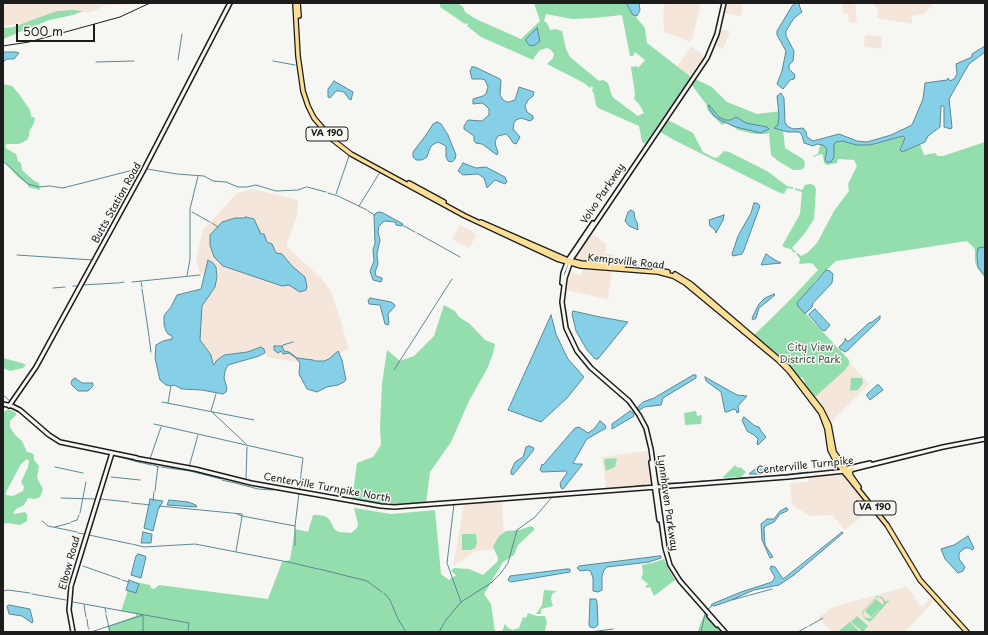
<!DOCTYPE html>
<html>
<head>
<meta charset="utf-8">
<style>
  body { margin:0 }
  #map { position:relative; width:988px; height:635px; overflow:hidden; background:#f6f6f2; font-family:"Playpen Sans",sans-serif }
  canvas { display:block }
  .frame { position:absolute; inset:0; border:4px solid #1c1c1c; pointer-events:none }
  .scale { position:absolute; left:16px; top:24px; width:79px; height:18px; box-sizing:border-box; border:2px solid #1c1c1c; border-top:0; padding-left:5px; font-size:12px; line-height:14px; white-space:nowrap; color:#1c1c1c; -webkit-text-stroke:3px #f6f6f2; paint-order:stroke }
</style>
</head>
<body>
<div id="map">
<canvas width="988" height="635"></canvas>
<div class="frame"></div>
<div class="scale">500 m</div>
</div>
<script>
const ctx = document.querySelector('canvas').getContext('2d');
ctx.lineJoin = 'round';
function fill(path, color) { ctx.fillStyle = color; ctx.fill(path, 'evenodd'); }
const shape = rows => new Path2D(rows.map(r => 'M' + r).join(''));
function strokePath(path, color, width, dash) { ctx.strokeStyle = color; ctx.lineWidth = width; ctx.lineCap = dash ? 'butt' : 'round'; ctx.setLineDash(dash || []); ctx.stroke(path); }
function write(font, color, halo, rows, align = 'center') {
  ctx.font = font + ' "Playpen Sans",sans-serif'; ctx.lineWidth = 3; ctx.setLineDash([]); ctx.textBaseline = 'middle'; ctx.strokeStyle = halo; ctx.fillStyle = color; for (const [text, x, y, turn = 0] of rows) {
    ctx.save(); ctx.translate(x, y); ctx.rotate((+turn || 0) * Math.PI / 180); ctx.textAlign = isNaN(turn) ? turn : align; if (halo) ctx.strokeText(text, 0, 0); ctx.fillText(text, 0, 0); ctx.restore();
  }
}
fill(shape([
  [3,3,138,3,138,4,107,5,91,12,55,14,30,22,3,26],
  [665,3,701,3,692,40,690,42,682,38,666,33,664,31,663,15],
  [726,3,743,3,741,16,724,13],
  [842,3,855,3,857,22,851,23,849,22,848,13,844,13],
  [872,3,934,3,924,14,912,16,912,24,877,18,878,9],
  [721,30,730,31,723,49,716,45],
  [869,35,882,37,881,43,883,49,864,47,865,36],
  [691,46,704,56,691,77,677,67],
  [253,189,298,200,297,216,286,246,321,278,332,293,349,349,329,359,322,361,296,362,267,357,264,348,261,347,241,352,223,354,213,364,212,356,201,340,201,319,202,306,215,287,218,275,218,269,213,263,208,259,204,274,200,273,196,259,203,230,237,193],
  [460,225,477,234,469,248,452,239],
  [591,233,606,244,606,251,604,254,606,253,614,255,613,263,591,262,574,259],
  [583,267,612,270,608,299,565,290,568,272,581,275],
  [849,362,869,384,830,423,824,410,815,397],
  [647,451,648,452,653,481,652,484,643,486,606,488,602,457],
  [844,474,871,508,845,530,832,515,809,516,792,504,790,483,808,482,808,477],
  [502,500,504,535,494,549,474,552,453,566,464,504],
  [906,587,915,596,914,598,922,607,932,597,935,600,905,632,832,632,818,618,833,607]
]), '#f4e6da');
fill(shape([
  [440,3,458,3,463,7,465,12,476,19,521,39,540,21,534,3,626,3,633,15,636,17,645,28,647,43,691,77,645,144,642,142,639,126,598,108,596,105,594,94,592,90,593,88,592,86,590,88,584,83,547,64,553,58,554,54,551,50,547,48,540,50,535,56,533,60,481,37,467,26,468,24,466,23,465,24,440,7],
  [546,14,572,19,594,18,622,15,630,56,633,56,635,52,645,60,638,68,637,66,631,67,635,94,634,99,639,104,644,113,638,116,615,99,612,96,608,83,603,80,599,81,570,57,566,49,562,31,556,29,550,30,547,23,544,21],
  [72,10,83,11,73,15,49,20,3,39,3,28,13,27,57,11],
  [695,79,712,87,727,102,757,114,781,111,785,148,803,159,805,163,804,168,800,170,793,170,778,161,771,155,769,133,765,134,755,134,738,130,727,123,722,125,708,111,706,104,691,84],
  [3,84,12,86,19,94,30,110,31,116,35,118,34,123,29,132,29,136,27,140,19,144,7,144,5,146,7,149,16,154,18,161,21,163,22,170,33,180,39,183,40,190,28,187,28,185,17,176,3,160],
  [668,120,693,133,703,152,715,158,718,157,724,151,729,152,767,171,787,186,793,187,793,189,787,188,784,194,778,192,674,140,660,132],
  [904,136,905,138,900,149,902,152,920,144,924,155,935,153,938,156,943,156,985,142,985,247,980,247,977,254,978,267,985,276,985,278,978,269,975,262,975,251,974,248,967,241,836,261,817,279,797,304,849,360,849,364,845,370,815,397,804,383,805,381,802,377,800,378,784,359,783,357,781,354,779,355,754,335,788,302,818,270,812,263,799,264,800,259,796,254,798,253,801,256,807,253,817,243,834,211,849,191,848,184,857,166,854,160,838,159,837,163,827,165,824,163,823,155,821,154,814,157,813,156,818,154,820,145,823,145,827,149,825,160,834,150,834,144,836,142,843,141,870,145],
  [810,184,814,185,816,189,814,219,805,233,792,248,796,252,794,253,791,249,786,248,782,246,800,214,802,192,795,190,795,188,802,190,805,185],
  [444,305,455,311,459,317,470,324,485,340,495,344,493,354,487,369,469,401,451,442,430,472,426,503,404,506,381,505,352,500,357,463,373,457,381,445,380,427,382,384,387,350,400,361,414,356,434,336],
  [3,358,22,363,26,365,23,368,10,371,3,368],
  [851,378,862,378,863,383,858,390,850,391],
  [6,410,11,410,16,413,16,415,10,421,10,427,15,435,22,441,27,452,32,453,34,455,34,460,39,466,37,478,43,489,40,497,35,499,28,498,24,505,16,509,13,513,15,514,25,512,27,514,27,521,20,525,8,523,3,524,3,413],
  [27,459,29,461,28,467,21,482,24,487,23,491,13,496,6,495,6,492,21,464],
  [696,411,697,416,702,415,701,424,685,425,684,413],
  [617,458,615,467,606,471,604,461,605,459],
  [735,465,738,468,740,467,746,472,741,477,722,478],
  [354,508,391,514,435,510,441,574,449,580,456,575,451,571,454,568,469,569,483,575,497,562,498,558,493,547,499,536,506,531,519,530,531,526,535,529,518,545,514,555,503,562,484,594,491,604,495,632,109,632,108,626,136,616,136,614,121,611,131,581,150,585,151,588,154,589,159,585,268,599,282,562,290,560,295,529,308,532,313,515,318,515,325,516,329,519,335,530,339,532,351,533,357,528,358,524],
  [462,534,476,534,477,543,475,548,471,550,462,550],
  [664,559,669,570,675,580,654,596,650,587,646,588,645,587,648,584,641,578,643,574,642,565,652,563],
  [544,590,557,591,552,594,551,599,553,606,541,609,541,614,536,614,542,605],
  [877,596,882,597,886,602,888,600,889,601,870,622,864,618,862,612],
  [879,597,883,600,883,605,871,618,865,618,863,614,864,611,876,598],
  [876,599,883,605,871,617,865,611],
  [528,613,537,616,545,616,547,622,545,630,546,632,502,632,505,624,508,628,513,630,519,628,523,617,526,618],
  [705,613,722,632,698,632,699,627],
  [857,616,868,626,863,632,851,622],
  [850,622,860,632,839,632,840,630]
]), '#94dead');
const water = shape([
  [626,3,639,3,640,10,637,16,633,15,626,3],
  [796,3,800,3,799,5,802,12,794,18,786,31,786,36,794,51,793,61,789,65,789,69,795,75,794,79,790,80,783,89,777,84,782,71,786,51,777,35,777,31,792,6,796,3],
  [537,28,540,41,535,45,530,46,526,41,526,39,537,28],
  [985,46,985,52,969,64,949,99,952,127,951,129,944,127,944,106,941,106,940,127,928,136,925,142,902,152,900,150,905,138,903,136,870,145,856,145,843,141,836,142,834,144,834,157,831,162,827,162,825,160,827,149,823,145,817,144,813,146,804,143,802,135,799,132,788,132,774,128,778,125,779,115,777,96,781,93,784,98,785,122,787,126,793,129,803,128,806,132,807,137,813,141,839,134,857,141,867,142,891,135,912,125,923,99,925,83,947,80,948,78,950,81,954,79,957,74,956,64,972,57,972,54,985,46],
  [3,52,16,52,19,53,14,59,7,59,3,62,3,52],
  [472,67,475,67,500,79,501,81,500,95,503,100,507,102,509,102,515,100,519,87,534,92,533,96,528,100,525,106,527,112,533,116,533,119,530,121,521,118,516,120,514,123,513,129,520,137,516,144,513,143,510,138,506,134,498,136,495,141,496,147,498,152,497,155,482,144,476,143,474,141,474,136,464,129,464,126,468,120,482,121,489,115,489,109,485,105,482,103,473,104,473,99,483,96,486,94,488,87,485,80,482,79,472,79,470,71,472,67],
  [334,81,353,92,351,100,349,99,344,92,340,91,336,91,330,98,328,97,328,89,334,81],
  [709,105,719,117,725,120,731,120,736,117,746,123,767,127,769,129,761,133,736,127,722,121,714,116,708,106,709,105],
  [437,122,441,124,448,135,456,155,455,159,452,162,448,161,446,157,446,146,438,142,432,145,430,148,427,157,422,160,416,160,413,157,413,152,426,135,433,124,437,122],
  [463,163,476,168,486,167,505,177,507,182,505,184,495,180,487,188,484,178,478,174,463,175,458,171,463,163],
  [754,203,757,203,760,206,744,250,742,254,733,256,732,254,738,236,751,213,754,203],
  [631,210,634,212,635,219,637,222,638,230,629,226,625,221,628,212,631,210],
  [379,212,383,213,403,224,401,226,396,225,395,222,384,221,379,226,378,232,380,240,377,254,378,264,375,272,376,276,382,278,382,280,381,282,373,280,370,271,374,261,373,250,375,243,374,215,376,213,379,212],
  [724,215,723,220,716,233,715,230,710,226,709,220,724,215],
  [246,217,254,219,261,234,264,234,267,242,272,244,276,253,282,254,292,266,305,277,307,287,306,290,300,292,289,285,282,286,223,266,214,257,210,245,210,235,222,222,235,218,244,218,246,217],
  [985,247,985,276,978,267,977,254,978,248,985,247],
  [766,254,775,260,781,263,761,265,766,254],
  [208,260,213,263,216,267,217,277,215,287,202,306,200,340,211,355,213,364,214,365,216,361,224,355,247,352,261,347,264,349,265,353,259,356,228,365,225,371,224,378,227,389,226,392,223,394,202,390,182,389,174,385,171,386,166,385,160,380,155,358,156,345,163,341,172,339,172,336,168,334,166,331,164,324,164,316,166,313,171,307,177,295,201,289,208,260],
  [826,270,830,271,833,274,832,283,813,303,812,307,805,314,798,306,797,303,826,270],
  [774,294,775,295,759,308,756,318,753,320,752,318,759,304,765,298,774,294],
  [370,298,391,302,394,304,395,306,388,314,389,323,388,325,385,324,380,305,369,304,368,300,370,298],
  [815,309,830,325,825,331,822,330,809,315,809,314,815,309],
  [573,311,600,317,628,322,598,359,595,359,587,350,576,331,572,314,573,311],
  [551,315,556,334,564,351,568,359,584,377,567,398,541,422,508,410,551,315],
  [880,316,880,319,848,350,845,352,840,349,839,347,845,341,845,338,847,341,849,341,869,323,872,322,880,316],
  [274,346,282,346,284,351,289,352,297,358,313,360,315,361,324,361,329,359,338,351,342,360,346,380,344,382,338,385,327,387,317,392,307,389,299,374,300,363,296,358,289,353,283,354,281,351,278,353,274,350,274,346],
  [693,375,696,375,696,378,663,398,661,405,644,407,640,410,637,409,638,407,643,402,654,398,693,375],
  [705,377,737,395,747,396,738,406,739,412,737,413,736,410,734,409,727,412,725,412,721,392,706,381,705,377],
  [75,378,82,383,93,383,93,386,88,391,78,391,71,384,72,380,75,378],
  [877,385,879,385,883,390,870,400,867,396,867,394,877,385],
  [630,411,633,413,634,416,612,429,612,424,630,411],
  [744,417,755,426,759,427,761,431,766,437,758,445,757,444,758,439,754,435,747,431,742,420,744,417],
  [600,421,605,425,606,428,587,439,585,442,573,463,576,464,582,464,582,465,563,489,561,488,560,483,567,473,566,471,542,472,540,470,542,464,543,465,575,428,579,427,588,433,594,429,600,421],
  [529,446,534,448,533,451,513,475,511,474,511,471,515,462,523,457,526,447,529,446],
  [760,465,765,467,766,470,760,474,749,474,760,465],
  [150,499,163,501,158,510,153,531,144,528,150,499],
  [169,500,188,502,196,505,197,507,167,505,169,500],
  [786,508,788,509,787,511,780,514,774,522,765,526,764,529,765,545,773,557,770,558,762,540,761,524,767,519,774,519,780,511,786,508],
  [143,532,152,534,151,543,141,543,143,532],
  [842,532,843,533,794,575,779,585,754,590,729,601,714,606,711,605,712,604,741,592,772,582,775,577,770,569,771,566,775,567,783,579,842,532],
  [968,536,974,548,972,550,969,548,965,548,959,553,959,559,965,567,963,571,958,573,945,559,941,549,954,545,968,536],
  [138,554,145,556,146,557,141,578,131,575,136,556,138,554],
  [659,556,661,556,661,558,649,562,607,567,604,570,602,576,602,590,598,592,593,591,593,578,591,572,588,570,580,571,577,568,579,566,659,556],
  [567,569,570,569,570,572,511,582,508,580,510,576,567,569],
  [129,580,139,584,136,593,126,590,129,580],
  [590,599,596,599,597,602,598,625,594,628,590,627,589,625,590,599],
  [9,605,30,609,33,621,32,623,22,616,9,614,7,606,9,605]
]);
fill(water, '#85d0e6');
strokePath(water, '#5b8895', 1);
strokePath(shape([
  [178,60,182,34],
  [273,61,295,65],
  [96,62,134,61],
  [3,161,28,184,39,187,49,186],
  [147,169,177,174,204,176,213,181,226,182,238,187,247,187,256,185,276,191,298,190,306,187],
  [50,186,63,188,141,168],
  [307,187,326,192],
  [328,193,338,196,367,210],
  [336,194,349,156],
  [359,206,380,172],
  [368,211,375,215],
  [192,212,210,222],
  [212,223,218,227],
  [402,225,415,232],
  [417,233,460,257],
  [17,255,93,260],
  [187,276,190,259,190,209,198,176],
  [132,282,200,275],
  [141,282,142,287],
  [118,283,124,282],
  [82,285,117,283],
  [73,286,79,286],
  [53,288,65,287],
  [142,289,149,336],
  [149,337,151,352],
  [282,347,283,345,293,342],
  [394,370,452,279],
  [3,395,10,401],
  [162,402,254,420],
  [168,403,171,386],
  [211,411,216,394],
  [212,412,246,444],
  [154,424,303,458,301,474],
  [116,456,142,463],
  [150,459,161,427],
  [143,463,152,465],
  [153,465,159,467],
  [55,467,83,473],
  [161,467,190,471,221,479],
  [189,467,198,435],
  [770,476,771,476],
  [772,476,808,472],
  [111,477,140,480],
  [753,478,767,476],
  [222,480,230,482],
  [246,480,247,447],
  [717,480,752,477],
  [231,482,258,489,273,490],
  [694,482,705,481],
  [300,483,301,475],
  [664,483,679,483],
  [624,488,644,485],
  [300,490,300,485],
  [595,490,608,489],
  [155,491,158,466],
  [555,494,580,491],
  [505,497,518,496],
  [61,498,96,499],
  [494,498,504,497],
  [100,499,129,502],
  [153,501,154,492],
  [131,503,141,504],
  [142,504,150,505],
  [454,504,447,563,461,602],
  [159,506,242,514,242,516],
  [80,513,86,482],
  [237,514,242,516,295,526],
  [42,521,48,526,77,532],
  [71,522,77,520,79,515],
  [55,527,70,523],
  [78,533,85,534],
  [89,535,131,544],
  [132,544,144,547,195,544,293,563,318,569],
  [295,545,295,526,299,493],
  [236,551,242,517],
  [83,566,120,579],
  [319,569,367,581,382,592],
  [122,580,129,582],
  [3,591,8,590,30,593],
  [384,593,390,600,398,619,406,632],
  [32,594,66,600],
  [732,600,772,589],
  [73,602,189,623,188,632],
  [84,605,86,617],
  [105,608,106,613],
  [708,609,712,606],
  [106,615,108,623],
  [87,619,88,627],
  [108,624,110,632],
  [809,626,823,618],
  [89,628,89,629],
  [89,631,90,632],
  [91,632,143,615],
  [143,632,143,616],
  [439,632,446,620,461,602,491,583,501,573,508,563,517,530,535,517,553,496],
  [590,632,613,629],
  [701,632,705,614],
  [798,632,807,627]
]), '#5b8895', 1);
const secondary = shape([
  [724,3,717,34,707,58,572,258,565,278,562,302,566,328,577,351,591,368,629,401,639,415,646,428,651,449,665,548,670,565,680,581,725,632],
  [562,283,563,273,568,260,593,223],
  [3,404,12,406,20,410,49,435,60,442,137,458],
  [9,406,36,367,54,334,142,173,230,3],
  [135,458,195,469,251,483,381,506,394,507,788,477,845,471],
  [651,462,659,520],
  [844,469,870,463],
  [850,470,943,447,985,439],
  [709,616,717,625],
  [73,632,69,610,71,586,112,453]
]);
const primary = shape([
  [295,3,298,56,303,91,308,106,314,118,333,140,351,154,465,216,557,259,581,266,658,272,673,276,685,283,778,360,789,371,821,413,827,429,830,450,836,462,887,525,920,580,967,632],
  [298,3,299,16],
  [409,183,444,202],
  [481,222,568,260,581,263,624,266],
  [654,269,668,272],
  [675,274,691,284,788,367,821,409,829,425,834,452,859,487],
  [851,476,850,472,852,469]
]);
strokePath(secondary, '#1c1c1c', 6);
strokePath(primary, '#1c1c1c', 6);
strokePath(secondary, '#f6f6f2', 3);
strokePath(primary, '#fbdf96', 3.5);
strokePath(shape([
  [3,46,29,42,120,17,150,3]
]), '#1c1c1c', 1);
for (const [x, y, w] of [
  [327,134,42],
  [875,508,42]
]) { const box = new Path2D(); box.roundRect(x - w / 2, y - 7, w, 14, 3); ctx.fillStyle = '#f6f6f2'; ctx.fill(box); strokePath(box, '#1c1c1c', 1); }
write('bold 9px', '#1c1c1c', null, [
  ["VA 190",327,134],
  ["VA 190",875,508]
]);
write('10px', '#1c1c1c', '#f6f6f2', [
  ["Volvo Parkway",603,194,-56],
  ["Butts Station Road",117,203,-61],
  ["Kempsville Road",626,262,6],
  ["Centerville Turnpike",805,466,-6],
  ["Centerville Turnpike North",327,488,10],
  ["Lynnhaven Parkway",667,503,82],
  ["Elbow Road",70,563,-75]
]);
write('10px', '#405648', '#f6f6f2', [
  ["City View",810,348],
  ["District Park",810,360]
]);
</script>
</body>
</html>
